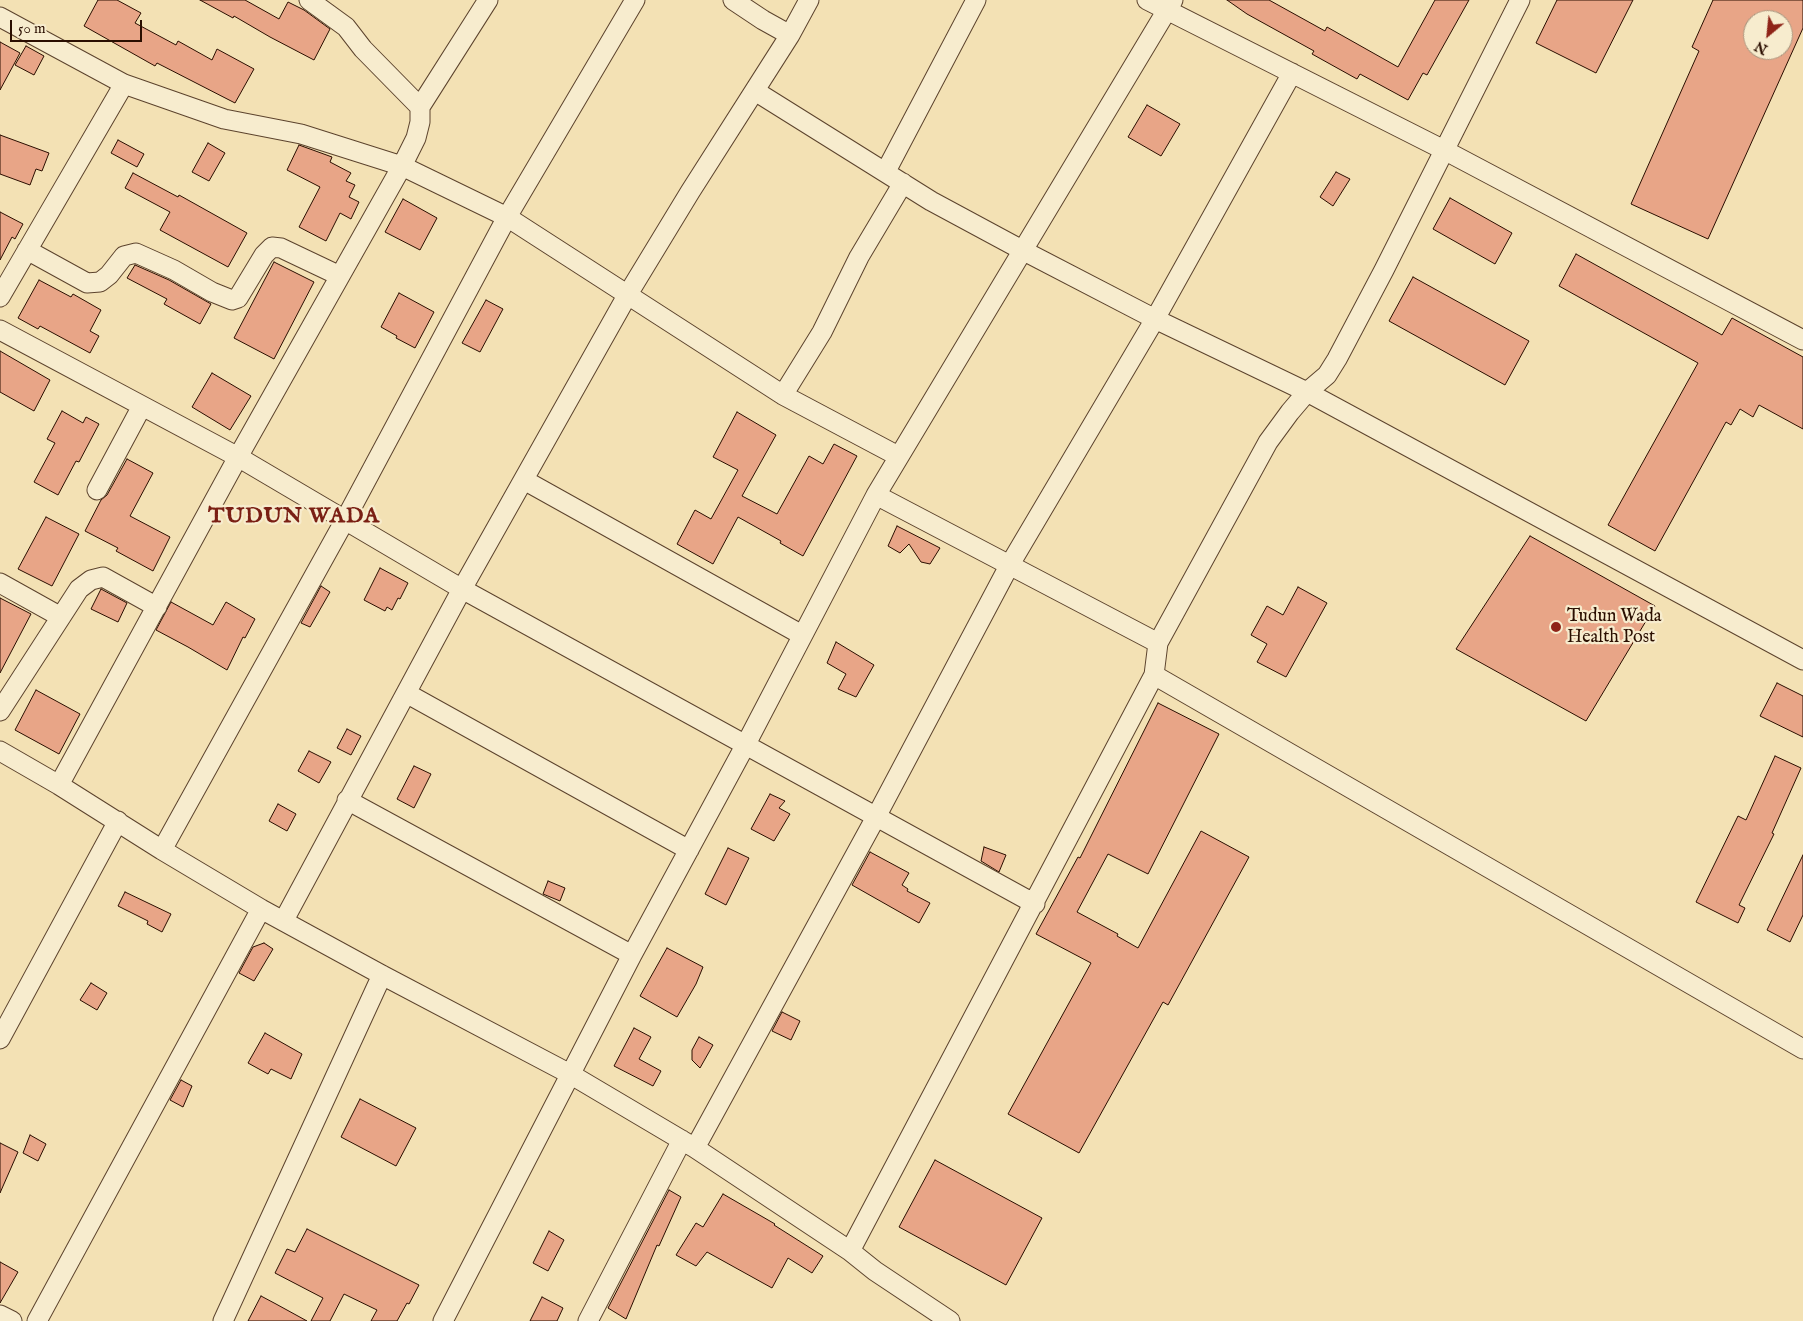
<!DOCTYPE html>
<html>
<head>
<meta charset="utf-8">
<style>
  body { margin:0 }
  #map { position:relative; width:1803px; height:1321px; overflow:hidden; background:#f3e1b4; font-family:"IM FELL English",serif }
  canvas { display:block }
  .north { position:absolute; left:1743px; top:10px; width:50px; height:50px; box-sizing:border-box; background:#f7ecce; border:1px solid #a5937c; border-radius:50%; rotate:208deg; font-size:14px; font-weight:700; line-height:20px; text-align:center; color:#2a0e00 }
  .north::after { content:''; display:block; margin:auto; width:18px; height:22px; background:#8f2418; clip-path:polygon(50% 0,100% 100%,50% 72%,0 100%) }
  .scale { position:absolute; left:10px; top:20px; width:132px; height:22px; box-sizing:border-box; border:2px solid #2a0e00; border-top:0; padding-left:6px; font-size:15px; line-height:18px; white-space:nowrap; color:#2a0e00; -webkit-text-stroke:4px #f7ecce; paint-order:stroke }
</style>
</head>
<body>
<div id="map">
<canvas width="1803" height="1321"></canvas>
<div class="north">N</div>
<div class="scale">50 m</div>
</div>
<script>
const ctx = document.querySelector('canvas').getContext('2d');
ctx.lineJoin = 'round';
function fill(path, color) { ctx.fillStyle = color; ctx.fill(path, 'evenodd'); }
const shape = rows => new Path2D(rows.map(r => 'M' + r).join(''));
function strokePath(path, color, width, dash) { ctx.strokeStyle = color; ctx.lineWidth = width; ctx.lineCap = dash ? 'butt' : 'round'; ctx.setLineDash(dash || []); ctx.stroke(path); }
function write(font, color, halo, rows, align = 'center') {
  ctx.font = font + ' "IM FELL English",serif'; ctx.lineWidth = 4.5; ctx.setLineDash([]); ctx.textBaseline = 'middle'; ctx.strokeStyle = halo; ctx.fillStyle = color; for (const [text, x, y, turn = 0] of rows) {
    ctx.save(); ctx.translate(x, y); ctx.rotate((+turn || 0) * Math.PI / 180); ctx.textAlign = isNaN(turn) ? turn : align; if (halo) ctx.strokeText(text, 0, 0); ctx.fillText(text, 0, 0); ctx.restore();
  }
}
const building = shape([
  [98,0,117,0,141,13,135,23,176,45,178,41,212,60,217,49,254,69,235,103,157,63,155,66,84,26,98,0],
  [200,0,245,0,279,19,288,2,304,10,330,29,314,60,270,37,234,16,233,18,200,0],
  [1227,0,1269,0,1325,31,1327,27,1398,67,1435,0,1469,0,1427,75,1423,73,1408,100,1360,74,1357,79,1312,54,1314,51,1247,14,1227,0],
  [1557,0,1633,0,1596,73,1536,43,1557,0],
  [1713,0,1803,0,1803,28,1708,239,1631,204,1699,51,1692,47,1713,0],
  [1753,20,1783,20,1783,50,1753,50,1753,20],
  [0,42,20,53,0,90,0,42],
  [26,46,44,56,34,75,15,65,26,46],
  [1147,105,1180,124,1161,156,1128,137,1147,105],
  [0,135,49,153,42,171,36,169,30,185,0,174,0,135],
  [118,140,144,154,137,167,111,153,118,140],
  [208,143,225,153,209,181,192,172,208,143],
  [299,145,332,157,330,162,351,173,346,181,355,185,349,197,359,202,351,219,340,213,326,241,299,227,320,187,287,170,299,145],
  [1336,172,1350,179,1333,206,1320,197,1336,172],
  [133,173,178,197,179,195,247,233,228,267,160,230,170,212,125,188,133,173],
  [1450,198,1512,233,1495,264,1433,229,1450,198],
  [403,199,437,218,420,250,385,232,403,199],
  [0,212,23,224,15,239,12,237,0,260,0,212],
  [1576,254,1722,335,1732,318,1803,357,1803,429,1759,405,1753,417,1740,409,1731,425,1726,422,1655,551,1608,525,1698,363,1559,286,1576,254],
  [274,262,314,282,274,359,234,338,274,262],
  [135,265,169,280,211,304,200,324,164,304,167,299,127,278,135,265],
  [1413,277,1529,341,1505,385,1389,321,1413,277],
  [39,280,71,297,73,294,101,310,90,331,99,336,90,353,40,326,38,329,18,318,39,280],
  [399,293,434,312,415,348,396,338,397,336,381,327,399,293],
  [486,300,503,309,480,352,462,343,486,300],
  [0,351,50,380,34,411,0,392,0,351],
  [212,373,251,396,230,430,192,407,212,373],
  [62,411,83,423,86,417,99,424,79,462,76,461,58,495,34,482,55,443,47,439,62,411],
  [737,412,776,435,742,496,777,514,809,456,823,464,834,444,857,456,803,556,780,543,781,541,738,517,713,564,677,544,695,510,711,519,738,470,713,457,737,412],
  [127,459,153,473,130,516,170,537,153,571,116,551,118,548,85,531,101,500,107,495,127,459],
  [46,517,79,534,52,586,18,569,46,517],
  [897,526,940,548,930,564,921,562,909,544,900,553,888,546,897,526],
  [1530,536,1655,606,1586,721,1456,649,1530,536],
  [380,568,408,583,400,599,398,598,392,610,387,607,385,611,364,600,380,568],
  [321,586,330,592,310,627,301,623,321,586],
  [1298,587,1327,603,1286,677,1257,662,1267,644,1251,635,1267,606,1283,615,1298,587],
  [101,589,127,603,118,622,91,609,101,589],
  [0,598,31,614,0,673,0,598],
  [171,602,213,625,226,602,255,619,245,638,243,637,227,670,188,647,156,630,171,602],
  [836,642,874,665,856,697,838,689,846,674,827,663,836,642],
  [1777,683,1803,696,1803,737,1760,716,1777,683],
  [36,690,80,714,59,754,15,730,36,690],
  [1158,703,1219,734,1148,874,1108,854,1077,912,1118,934,1117,936,1138,948,1201,831,1249,857,1168,1005,1163,1002,1079,1153,1008,1114,1091,963,1036,934,1078,857,1080,858,1158,703],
  [347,729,361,736,351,755,337,748,347,729],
  [309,751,331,762,319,783,298,771,309,751],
  [1775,756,1801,768,1772,833,1774,834,1739,905,1745,908,1738,923,1696,902,1738,816,1746,820,1775,756],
  [414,766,431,774,414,808,397,799,414,766],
  [770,794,785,801,779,808,790,814,774,841,751,829,770,794],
  [278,804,296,814,287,831,269,821,278,804],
  [984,847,1006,855,999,872,981,861,984,847],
  [728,848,749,858,726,905,705,894,728,848],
  [870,852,909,873,902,885,908,889,907,891,930,903,919,923,852,885,870,852],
  [1803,855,1803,915,1790,942,1767,930,1803,855],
  [548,881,565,888,560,901,543,894,548,881],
  [125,892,171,914,162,932,147,924,148,921,118,906,125,892],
  [264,943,273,949,254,981,239,973,253,947,264,943],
  [667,948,703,967,696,984,677,1017,640,996,667,948],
  [91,983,107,993,97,1010,80,1000,91,983],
  [782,1012,800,1021,791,1040,772,1031,782,1012],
  [634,1028,651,1037,639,1059,661,1071,653,1086,614,1066,634,1028],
  [265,1033,302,1054,291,1079,271,1069,268,1074,248,1063,265,1033],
  [699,1037,713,1045,700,1068,692,1060,692,1050,699,1037],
  [181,1080,192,1086,183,1107,170,1100,181,1080],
  [360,1099,416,1128,396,1166,341,1137,360,1099],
  [30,1135,46,1144,38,1161,23,1153,30,1135],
  [0,1143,18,1152,0,1193,0,1143],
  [935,1160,1042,1218,1006,1285,899,1227,935,1160],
  [669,1190,681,1197,659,1246,657,1245,626,1319,608,1308,669,1190],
  [723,1194,775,1224,774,1225,823,1256,812,1273,788,1258,772,1288,707,1252,696,1266,676,1255,696,1223,703,1227,723,1194],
  [307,1229,419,1285,409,1304,407,1303,397,1321,371,1321,377,1310,344,1294,330,1321,311,1321,323,1298,275,1273,287,1249,295,1252,307,1229],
  [549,1231,564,1240,548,1271,533,1263,549,1231],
  [0,1262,18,1272,0,1303,0,1262],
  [261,1296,276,1304,307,1321,248,1321,261,1296],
  [542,1297,563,1308,557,1321,530,1321,542,1297]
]);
fill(building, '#e8a587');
strokePath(building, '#2a0e00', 1);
const minor = shape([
  [309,0,346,27,363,49,420,107],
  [733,0,763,20,790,35],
  [1147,0,1444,150,1803,340],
  [0,17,124,84,224,119,301,134,402,166,507,217,783,395,898,456],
  [755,91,931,201,1022,250,1155,319,1307,392,1803,660],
  [886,171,976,0],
  [27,250,87,283,100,282,109,275,124,256,136,253,174,270,212,292,232,300,238,298,264,255,272,247,281,248,340,276],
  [0,297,124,84],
  [0,330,238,457,462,589,1035,904],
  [783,395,822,332,859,257,903,183],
  [524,480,802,635],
  [97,490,142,406],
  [876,495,1158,643],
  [0,583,61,617],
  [1154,675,1803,1049],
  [406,693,689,850],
  [0,711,79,589,91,580,103,577,157,607],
  [0,751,59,785,162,850,261,909,382,975,570,1074,695,1148,850,1251,875,1271,950,1321],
  [59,785,238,457,402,166,416,138,420,122,420,107,488,0],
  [347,800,632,955],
  [162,850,345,520,507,217,635,0],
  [284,920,462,589,628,294,690,192,790,35,809,0],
  [0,1039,118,821],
  [695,1148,876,817,1009,566,1155,319,1292,73],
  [850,1251,1154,675,1158,643,1268,442,1290,412,1307,392,1327,375,1337,359,1384,270,1520,0],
  [0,1315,12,1321],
  [37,1321,261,909],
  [223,1321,382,975],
  [443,1321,632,955,746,744,876,495,1173,0],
  [588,1321,682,1140]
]);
strokePath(minor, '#5c432d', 21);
strokePath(minor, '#f7ecce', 19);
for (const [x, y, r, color] of [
  [1556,627,6,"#8f2418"]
]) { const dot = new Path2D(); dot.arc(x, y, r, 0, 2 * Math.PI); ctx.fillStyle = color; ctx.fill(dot); strokePath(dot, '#f7ecce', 2); }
write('18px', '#2a0e00', '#f7ecce', [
  ["Tudun Wada",1567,617],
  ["Health Post",1567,638]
], 'left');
ctx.letterSpacing = '1px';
write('bold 22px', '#7a1f14', '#f7ecce', [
  ["TUDUN WADA",294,517]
]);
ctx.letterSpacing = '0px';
</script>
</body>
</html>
